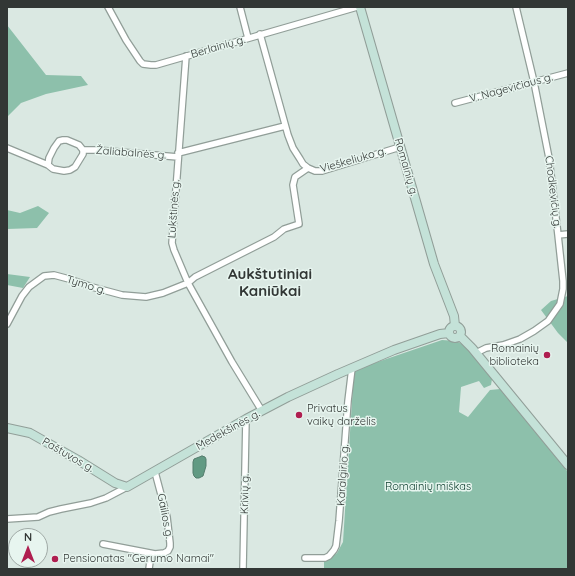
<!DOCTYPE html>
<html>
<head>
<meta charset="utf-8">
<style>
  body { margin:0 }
  #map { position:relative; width:575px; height:576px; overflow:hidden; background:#dae8e2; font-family:Quicksand,sans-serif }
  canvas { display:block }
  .frame { position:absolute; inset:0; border:8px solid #323735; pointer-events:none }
  .north { position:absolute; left:8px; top:528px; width:40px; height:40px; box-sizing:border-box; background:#e7f5ef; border:1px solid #9fa9a5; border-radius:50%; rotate:0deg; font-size:11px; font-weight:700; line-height:16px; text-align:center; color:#323735 }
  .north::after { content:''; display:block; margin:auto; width:14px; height:18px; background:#af1e50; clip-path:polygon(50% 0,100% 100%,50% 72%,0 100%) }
</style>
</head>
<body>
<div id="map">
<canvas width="575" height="576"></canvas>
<div class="frame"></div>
<div class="north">N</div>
</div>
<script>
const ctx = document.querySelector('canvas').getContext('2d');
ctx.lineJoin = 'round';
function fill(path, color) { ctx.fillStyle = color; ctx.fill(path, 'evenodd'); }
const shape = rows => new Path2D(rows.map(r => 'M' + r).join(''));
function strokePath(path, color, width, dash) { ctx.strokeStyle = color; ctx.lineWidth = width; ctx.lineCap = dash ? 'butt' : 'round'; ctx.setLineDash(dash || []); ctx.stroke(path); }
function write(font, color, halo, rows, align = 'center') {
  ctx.font = font + ' Quicksand,sans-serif'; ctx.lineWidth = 3; ctx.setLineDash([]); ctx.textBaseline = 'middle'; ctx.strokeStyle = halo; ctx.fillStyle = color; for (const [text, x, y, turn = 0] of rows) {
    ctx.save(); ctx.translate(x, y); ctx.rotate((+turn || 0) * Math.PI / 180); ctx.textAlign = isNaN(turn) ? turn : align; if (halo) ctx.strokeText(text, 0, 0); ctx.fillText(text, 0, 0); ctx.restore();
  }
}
fill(shape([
  [7,25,46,75,81,76,88,85,46,94,21,103,7,117],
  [38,206,49,213,37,228,7,229,7,210,20,213],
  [7,274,30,277,23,288,7,285],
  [568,296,568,343,558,333,541,310,551,301],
  [442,340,456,341,468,347,492,379,491,385,484,388,479,381,461,387,459,412,468,417,490,390,500,389,568,472,568,569,324,569,324,562,337,553,343,542,354,370]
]), '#8dc0ab');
const water = shape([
  [202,456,205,457,206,459,206,466,203,476,199,478,196,478,194,476,193,473,193,462,194,459,202,456]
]);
fill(water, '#619a83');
strokePath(water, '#537c6c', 1);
const street = shape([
  [108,7,126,40,140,61,143,64,151,65,156,65,357,7],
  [240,7,248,38],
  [260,34,288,135,293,148,300,159,303,164,308,168,315,171,322,171,400,147],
  [186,56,172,243,174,250,188,283,232,362,262,411],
  [455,103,568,73],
  [7,148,48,165],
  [83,150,83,154,75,167,70,170,64,171,53,169,48,165,49,158,54,148,59,141,63,140,67,140,79,145,83,150,96,150,178,157],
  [178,153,285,126],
  [558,235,568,234],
  [7,324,22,296,29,287,44,276,54,275,69,279,92,287,122,295,146,297,163,293,188,283,195,277,274,237,284,229,299,224,293,185,295,177,308,168],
  [476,353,486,348,503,345,520,339,534,331,548,321,560,304,563,289,563,281,558,235,549,158,534,82,516,7],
  [7,519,38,517,49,512,61,509,91,503,106,498,127,487],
  [103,544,155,554,164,553,168,551,170,547,170,543,167,517,155,472],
  [305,558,325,558,329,556,334,550,336,546,339,521,348,401,352,368],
  [149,569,151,554],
  [243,569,246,419]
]);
const secondary = shape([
  [360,7,434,264,454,316,455,326],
  '449 332a6 6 0 1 1 12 0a6 6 0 1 1-12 0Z',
  [460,336,472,348,568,465],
  [7,428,30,433,78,460,115,483,127,487,246,419,288,397,338,374,394,350,440,334,449,333]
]);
strokePath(street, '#919e98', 8);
strokePath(secondary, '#919e98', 10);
strokePath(street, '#fff', 5.5);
strokePath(secondary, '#c4e2d8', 8);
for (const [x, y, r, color] of [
  [547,355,4,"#af1e50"],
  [299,415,4,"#af1e50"],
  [55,559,4,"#af1e50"]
]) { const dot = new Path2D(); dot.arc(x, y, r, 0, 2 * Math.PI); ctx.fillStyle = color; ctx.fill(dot); strokePath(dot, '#e7f5ef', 1.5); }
write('11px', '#323735', '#e7f5ef', [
  ["Berlainių g.",218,47,-16],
  ["V. Nagevičiaus g.",511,88,-15],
  ["Žaliabalnės g.",131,153,4],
  ["Vieškeliuko g.",353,160,-16],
  ["Romainių g.",406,167,74],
  ["Chodkevičių g.",553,192,83],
  ["Lukštinės g.",174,209,-86],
  ["Tymo g.",86,285,17],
  ["Medekšinės g.",228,430,-29],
  ["Paštuvos g.",68,455,30],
  ["Karalgirio g.",343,475,-86],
  ["Krivių g.",245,494,-89],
  ["Gailios g.",165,516,79]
]);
write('11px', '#323735', '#e7f5ef', [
  ["Romainių",539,349,"right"],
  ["biblioteka",539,362,"right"],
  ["Privatus",307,409],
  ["vaikų darželis",307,422],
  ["Pensionatas \"Gerumo Namai\"",63,559]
], 'left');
write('11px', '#104131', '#e7f5ef', [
  ["Romainių miškas",428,487]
]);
write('bold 15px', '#323735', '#e7f5ef', [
  ["Aukštutiniai",270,274],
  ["Kaniūkai",270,291]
]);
</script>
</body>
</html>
